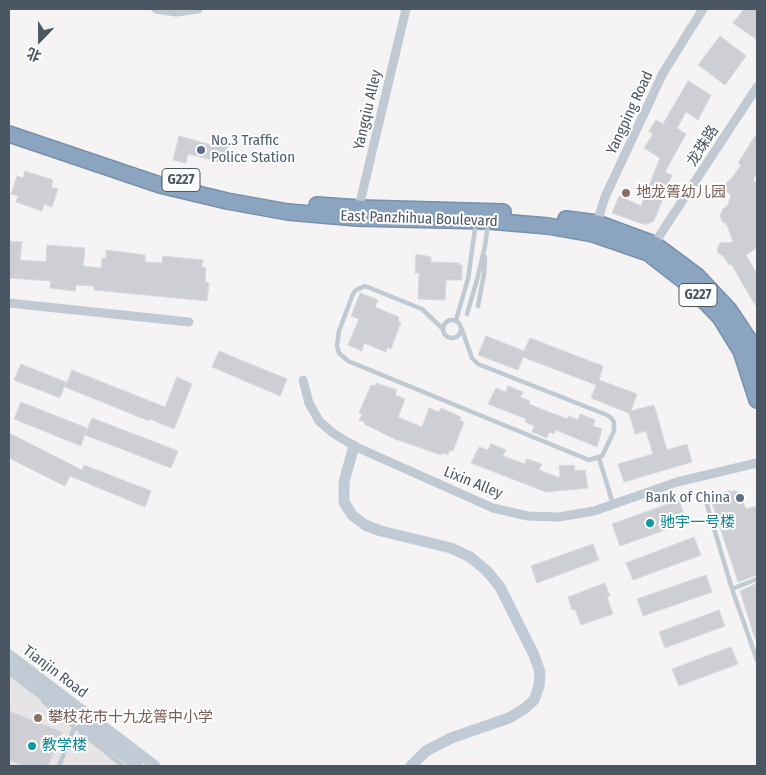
<!DOCTYPE html>
<html>
<head>
<meta charset="utf-8">
<style>
  body { margin:0 }
  #map { position:relative; width:766px; height:775px; overflow:hidden; background:#f5f3f3; font-family:"Fira Sans Condensed","Noto Sans SC",sans-serif }
  canvas { display:block }
  .frame { position:absolute; inset:0; border:10px solid #4a5661; pointer-events:none }
  .north { position:absolute; left:15px; top:15px; width:50px; height:50px; -webkit-text-stroke:4px #fff; paint-order:stroke; rotate:202deg; font-size:14px; font-weight:700; line-height:20px; text-align:center; color:#4a5661 }
  .north::after { content:''; display:block; margin:auto; width:18px; height:22px; background:#4a5661; clip-path:polygon(50% 0,100% 100%,50% 72%,0 100%) }
</style>
</head>
<body>
<div id="map">
<canvas width="766" height="775"></canvas>
<div class="frame"></div>
<div class="north">北</div>
</div>
<script>
const ctx = document.querySelector('canvas').getContext('2d');
ctx.lineJoin = 'round';
function fill(path, color) { ctx.fillStyle = color; ctx.fill(path, 'evenodd'); }
const shape = rows => new Path2D(rows.map(r => 'M' + r).join(''));
function strokePath(path, color, width, dash) { ctx.strokeStyle = color; ctx.lineWidth = width; ctx.lineCap = dash ? 'butt' : 'round'; ctx.setLineDash(dash || []); ctx.stroke(path); }
function write(font, color, halo, rows, align = 'center') {
  ctx.font = font + ' "Fira Sans Condensed","Noto Sans SC",sans-serif'; ctx.lineWidth = 4; ctx.setLineDash([]); ctx.textBaseline = 'middle'; ctx.strokeStyle = halo; ctx.fillStyle = color; for (const [text, x, y, turn = 0] of rows) {
    ctx.save(); ctx.translate(x, y); ctx.rotate((+turn || 0) * Math.PI / 180); ctx.textAlign = isNaN(turn) ? turn : align; if (halo) ctx.strokeText(text, 0, 0); ctx.fillText(text, 0, 0); ctx.restore();
  }
}
fill(shape([
  [9,672,127,766,9,766]
]), '#e6e4e5');
const building = shape([
  [744,9,757,9,757,40,733,23,744,9],
  [720,36,746,56,725,85,698,65,720,36],
  [688,81,711,95,698,120,686,112,677,128,686,134,665,172,672,175,654,221,648,224,643,224,612,213,619,196,641,206,660,158,644,148,653,134,649,131,656,120,663,124,688,81],
  [757,133,757,173,753,180,757,183,757,248,746,255,757,274,757,308,731,264,729,265,723,256,718,253,717,249,720,243,733,242,727,225,722,221,720,215,723,209,728,205,731,195,726,191,725,184,732,178,741,165,738,163,757,133],
  [179,136,215,146,216,143,228,146,224,163,188,154,186,163,173,160,179,136],
  [25,171,53,180,51,187,58,189,52,207,44,204,42,211,16,202,18,196,11,194,17,176,23,178,25,171],
  [9,241,22,242,20,260,46,262,47,245,85,248,83,266,101,268,102,258,106,258,106,250,145,255,145,262,162,263,163,256,203,260,202,267,206,268,205,282,209,283,207,301,94,290,94,286,76,285,75,291,50,288,51,281,9,278,9,241],
  [416,254,431,257,431,262,459,263,459,265,462,265,462,280,446,280,445,300,418,299,419,273,415,273,416,254],
  [360,293,378,300,375,307,399,317,398,321,401,322,391,349,387,347,386,352,364,343,362,351,348,345,359,319,351,316,360,293],
  [486,336,524,351,530,338,603,366,599,380,637,394,631,411,654,405,667,450,687,444,692,462,624,482,618,464,653,454,646,431,635,434,629,413,591,398,596,385,523,357,518,370,478,355,486,336],
  [219,351,287,379,280,396,212,367,219,351],
  [21,364,66,382,60,398,14,380,21,364],
  [72,370,165,407,177,377,192,384,174,429,150,419,149,421,65,387,72,370],
  [376,383,397,390,395,395,405,399,398,417,422,427,429,408,439,412,441,408,461,417,460,420,464,422,453,451,450,450,448,455,442,453,441,455,395,439,364,424,365,422,359,420,362,414,359,413,371,385,375,386,376,383],
  [508,386,523,392,520,397,530,401,529,404,567,419,569,416,578,420,580,414,595,420,593,426,602,429,597,447,556,430,554,434,549,432,547,438,532,432,534,426,525,422,526,419,488,404,496,388,506,392,508,386],
  [21,402,87,428,81,446,14,419,21,402],
  [92,418,178,451,171,468,85,435,92,418],
  [9,433,82,470,84,465,151,491,145,507,70,476,65,486,9,458,9,433],
  [491,444,506,450,503,456,525,464,527,459,542,464,539,470,560,478,559,466,574,465,575,471,585,470,588,488,546,492,471,463,479,447,488,450,491,444],
  [729,491,736,491,741,495,746,509,757,506,757,575,738,582,710,497,729,491],
  [679,500,687,522,620,546,612,524,679,500],
  [694,537,701,555,633,580,626,563,694,537],
  [593,544,599,560,537,583,531,566,593,544],
  [706,575,712,592,643,616,637,599,706,575],
  [605,583,610,596,607,597,613,614,581,625,575,609,572,610,568,597,605,583],
  [757,583,757,639,755,639,740,591,757,583],
  [719,610,725,626,665,648,659,632,719,610],
  [731,647,738,664,679,686,672,669,731,647],
  [9,711,62,732,48,766,25,766,9,760,9,711]
]);
fill(building, '#cdcfd5');
strokePath(building, '#d7d9de', 1);
const highway = shape([
  [9,134,160,185,227,201,288,212,357,218,489,221,548,226,593,234,648,253,688,284,720,317,741,351,757,400],
  [317,205,359,208,503,212],
  [566,219,597,223,654,244,697,276,729,310,751,343,757,364]
]);
strokePath(highway, '#7690ad', 18);
strokePath(shape([
  [478,306,484,274,485,257],
  [467,314,477,280,485,246,488,223],
  '443 329a9 9 0 1 1 18 0a9 9 0 1 1-18 0Z',
  [456,320,468,279,476,222],
  [443,329,422,309,365,286,356,290,353,294,339,331,337,346,339,353,348,361,589,460,602,456,614,431,614,422,611,418,607,415,478,364,472,358,461,327],
  [599,458,613,504],
  [705,498,732,589,757,660],
  [732,589,757,579],
  [43,701,123,766],
  [59,766,74,728]
]), '#c1cad2', 4.5);
strokePath(shape([
  [156,9,176,12,198,9],
  [358,211,406,9],
  [596,226,605,197,663,73,703,9],
  [654,244,757,87],
  [9,303,189,322],
  [303,380,309,403,319,421,333,433,354,446,493,508,528,516,559,517,594,511,677,482,757,463]
]), '#c1cad2', 9);
strokePath(shape([
  [354,446,344,482,344,502,352,515,365,525,381,531,451,548,470,557,487,571,500,587,534,655,540,672,539,686,534,700,524,709,509,718,451,738,426,751,411,766],
  [9,655,155,766],
  [9,669,137,766]
]), '#c1cbd6', 11);
strokePath(highway, '#8ba5c1', 15);
for (const [x, y, r, color] of [
  [201,150,5,"#5c6f8a"],
  [626,193,5,"#8d6e63"],
  [740,498,5,"#5c6f8a"],
  [650,523,5,"#0f9aa8"],
  [38,718,5,"#8d6e63"],
  [32,746,5,"#0f9aa8"]
]) { const dot = new Path2D(); dot.arc(x, y, r, 0, 2 * Math.PI); ctx.fillStyle = color; ctx.fill(dot); strokePath(dot, '#fff', 2); }
for (const [x, y, w] of [
  [181,180,38],
  [698,295,38]
]) { const box = new Path2D(); box.roundRect(x - w / 2, y - 11.5, w, 23, 4); ctx.fillStyle = '#fff'; ctx.fill(box); strokePath(box, '#4a5661', 1); }
write('bold 14px', '#4a5661', null, [
  ["G227",181,180],
  ["G227",698,295]
]);
write('15px', '#4a5661', '#fff', [
  ["Yangqiu Alley",368,110,-77],
  ["Yangping Road",630,113,-65],
  ["龙珠路",703,146,-57],
  ["East Panzhihua Boulevard",419,219,2],
  ["Lixin Alley",473,483,22],
  ["Tianjin Road",55,672,37]
]);
write('15px', '#4e5e75', '#fff', [
  ["No.3 Traffic",211,141],
  ["Police Station",211,158],
  ["Bank of China",730,498,"right"]
], 'left');
write('15px', '#785e54', '#fff', [
  ["地龙箐幼儿园",636,193],
  ["攀枝花市十九龙箐中小学",48,718]
], 'left');
write('15px', '#0d838f', '#fff', [
  ["驰宇一号楼",660,523],
  ["教学楼",42,746]
], 'left');
</script>
</body>
</html>
